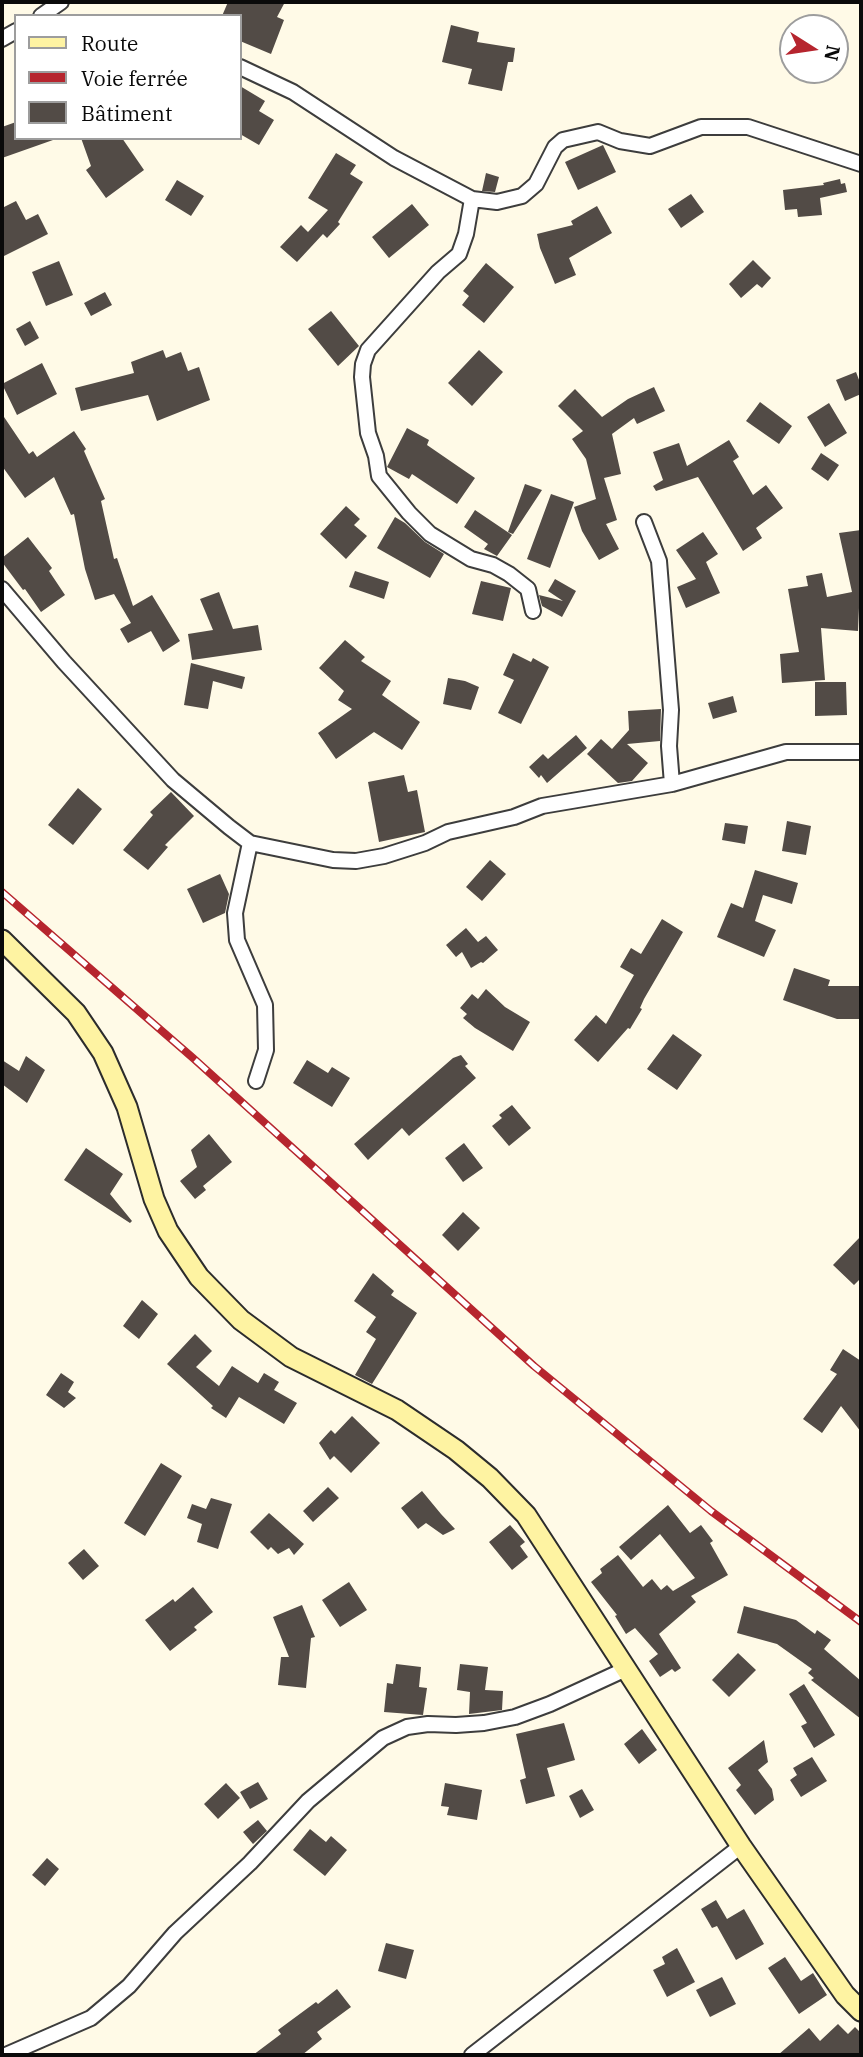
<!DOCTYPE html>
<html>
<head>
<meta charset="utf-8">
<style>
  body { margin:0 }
  #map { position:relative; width:863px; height:2057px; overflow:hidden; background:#fffae7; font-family:"IBM Plex Serif",serif }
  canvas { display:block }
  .frame { position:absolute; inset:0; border:4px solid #0a0a0a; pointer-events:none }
  .legend { position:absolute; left:14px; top:14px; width:228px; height:126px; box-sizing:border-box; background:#fff; border:2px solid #9d9d9d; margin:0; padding:9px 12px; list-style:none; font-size:21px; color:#0a0a0a }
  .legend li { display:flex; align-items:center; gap:14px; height:35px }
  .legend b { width:35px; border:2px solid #9d9d9d }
  .north { position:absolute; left:779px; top:14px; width:70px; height:70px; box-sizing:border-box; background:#fff; border:2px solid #9d9d9d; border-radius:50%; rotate:102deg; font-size:19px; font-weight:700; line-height:28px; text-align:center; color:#0a0a0a }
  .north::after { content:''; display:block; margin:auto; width:24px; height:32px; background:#b6252e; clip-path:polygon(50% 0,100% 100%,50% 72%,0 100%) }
</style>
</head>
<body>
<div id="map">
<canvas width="863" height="2057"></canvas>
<div class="frame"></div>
<ul class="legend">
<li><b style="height:9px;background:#fef3a2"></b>Route</li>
<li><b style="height:9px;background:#b6252e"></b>Voie ferrée</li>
<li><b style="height:19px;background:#524b46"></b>Bâtiment</li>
</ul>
<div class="north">N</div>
</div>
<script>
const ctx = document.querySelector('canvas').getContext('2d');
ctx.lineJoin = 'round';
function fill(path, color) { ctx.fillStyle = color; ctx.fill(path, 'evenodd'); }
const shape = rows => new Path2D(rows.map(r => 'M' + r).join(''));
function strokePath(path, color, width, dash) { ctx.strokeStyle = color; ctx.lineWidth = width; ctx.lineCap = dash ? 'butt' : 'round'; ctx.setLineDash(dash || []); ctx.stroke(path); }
fill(shape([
  [228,2,285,2,277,17,284,20,271,54,240,41,240,16,222,16],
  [451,25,479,32,477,42,515,48,513,62,508,62,502,91,468,84,472,69,442,62],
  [240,86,265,101,259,111,274,120,259,145,240,134],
  [16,122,16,138,52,138,53,140,2,158,2,127],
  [81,138,122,138,144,170,106,198,86,170,91,166],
  [603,145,616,172,578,190,565,162],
  [336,153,356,165,350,174,363,182,338,222,340,224,327,238,323,234,297,262,280,247,301,225,308,232,328,210,308,198],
  [486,173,499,177,495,192,482,191],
  [840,179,841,184,845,183,847,192,820,198,822,215,798,217,797,209,785,210,783,190,824,185,823,183],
  [177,180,204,196,191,216,165,200],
  [691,194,704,212,681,228,668,209],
  [16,201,26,220,38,214,48,234,2,257,2,208],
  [412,204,429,225,389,258,372,237],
  [597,206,612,233,569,258,576,275,555,284,540,248,537,234,573,225,571,221],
  [753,260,771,278,762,288,757,284,741,298,729,284],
  [59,261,73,295,46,306,32,272],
  [486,263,514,287,484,323,462,305,469,296,463,291],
  [105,292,112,305,91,316,84,303],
  [331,311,359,346,338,366,308,329],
  [30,321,39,338,25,346,16,329],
  [163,350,166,358,181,352,188,371,199,367,210,400,157,421,148,395,81,411,75,388,134,373,131,362],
  [479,350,503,372,472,406,448,383],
  [42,363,57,394,17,415,2,384],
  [856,372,861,385,861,394,845,401,836,380],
  [654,387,665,411,637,424,634,418,612,434,621,474,604,478,617,520,606,524,619,549,599,560,582,531,574,507,596,499,586,459,572,439,583,431,558,406,575,389,602,417,628,399],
  [760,402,792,426,779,444,746,421],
  [829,403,847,433,825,447,807,417],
  [2,414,29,454,33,451,37,457,74,431,86,449,84,451,105,499,101,501,114,559,117,558,133,606,152,595,180,641,163,652,151,631,128,643,120,629,131,623,114,594,95,600,85,569,74,514,71,515,54,477,25,498,2,466],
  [407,428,429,440,427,445,475,478,457,504,412,474,409,479,387,467],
  [729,440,739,457,733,461,753,495,766,485,783,508,756,528,762,538,743,551,698,477,656,491,653,486,663,480,653,452,679,443,687,466],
  [821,453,839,465,828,481,811,469],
  [525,484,542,490,513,534,508,532],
  [551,494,574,502,550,568,527,559],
  [346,506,360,519,354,525,367,536,346,559,320,534],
  [475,510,512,535,497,556,484,549,488,544,464,527],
  [395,517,405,523,425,542,444,554,430,578,377,548],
  [861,530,861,608,859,608,858,631,821,628,825,680,782,683,780,654,799,652,788,589,808,586,806,576,822,573,827,597,852,592,839,533],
  [703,532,718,554,706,562,720,593,686,608,677,587,696,579,676,550],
  [28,537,52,568,49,571,65,595,41,612,25,589,23,590,2,562,2,558],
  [355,571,389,582,384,599,349,587],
  [555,579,576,591,562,617,542,606,539,595,563,601,548,591],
  [481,581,511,588,503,621,472,614],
  [219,592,233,629,258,625,262,650,192,660,188,634,213,630,200,599],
  [345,640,365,657,361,661,391,681,382,695,420,722,402,750,374,732,336,759,318,733,352,709,338,700,344,691,319,668],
  [513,653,531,662,533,658,549,667,521,724,498,713,514,680,503,675],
  [191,663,245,677,242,689,213,681,208,709,184,705],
  [448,678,465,681,479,687,471,710,443,704],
  [815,682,846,682,847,715,815,716],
  [733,696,737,712,713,719,708,703],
  [661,709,660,741,627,744,648,763,632,781,618,783,587,754,601,739,612,749,629,730,628,711],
  [576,735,587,748,547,783,541,775,539,778,529,767,543,754,548,759],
  [404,775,408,792,417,790,425,832,379,842,368,782],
  [78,788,102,809,73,845,48,825],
  [171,792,194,816,165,845,168,847,148,870,123,850,153,815,150,812],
  [787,821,811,826,806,855,782,851],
  [725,823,748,826,745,844,722,840],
  [490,860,506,874,482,901,466,887],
  [755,870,798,883,792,904,763,895,755,921,776,930,764,957,717,937,731,903,743,908],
  [220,874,229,894,225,913,203,923,187,889],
  [662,919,683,932,644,999,640,1008,642,1009,630,1029,628,1028,598,1062,574,1040,596,1015,606,1024,634,975,620,967,631,948,641,954],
  [466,928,478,942,486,936,498,950,483,963,481,962,471,968,462,952,456,957,446,945],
  [794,968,830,980,828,986,861,986,861,1019,837,1019,783,1000],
  [486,989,505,1007,530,1022,513,1051,475,1028,463,1018,467,1014,460,1008,472,994,478,999],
  [673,1034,702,1055,677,1090,647,1069],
  [461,1055,468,1064,465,1066,476,1078,409,1136,402,1128,368,1160,354,1144,453,1058],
  [26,1056,45,1070,27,1103,2,1084,2,1060,19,1071],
  [307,1060,328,1073,332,1067,350,1078,332,1107,293,1083],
  [512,1105,531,1128,509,1146,492,1126,502,1118,499,1115],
  [209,1134,232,1162,203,1186,206,1190,195,1199,180,1181,197,1167,191,1150],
  [464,1143,483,1168,463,1182,445,1158],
  [86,1148,123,1174,110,1194,132,1221,130,1223,64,1180],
  [463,1212,480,1228,458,1251,442,1235],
  [861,1236,861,1278,854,1285,833,1265],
  [373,1273,394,1291,391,1295,417,1313,372,1384,355,1375,376,1339,366,1332,376,1317,354,1301],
  [142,1300,158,1314,139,1339,123,1326],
  [195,1334,212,1351,196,1367,219,1386,232,1366,258,1383,264,1373,279,1382,274,1390,297,1403,284,1424,239,1397,226,1418,211,1408,213,1406,167,1364],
  [843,1349,861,1361,861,1432,841,1406,822,1433,803,1419,837,1374,830,1370],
  [61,1373,74,1382,68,1392,76,1398,64,1408,46,1395],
  [352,1416,380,1443,351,1473,334,1456,330,1460,319,1443,331,1430,335,1434],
  [161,1463,182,1476,145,1536,124,1523],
  [328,1487,339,1498,313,1522,303,1511],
  [422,1491,441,1514,455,1529,443,1535,426,1523,418,1529,401,1508],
  [211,1498,232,1504,218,1549,197,1542,202,1524,187,1518,192,1504,206,1509],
  [668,1505,690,1533,701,1525,713,1541,710,1543,728,1575,691,1596,696,1602,659,1634,681,1668,675,1672,672,1669,660,1677,649,1661,658,1654,635,1628,626,1634,615,1616,617,1615,591,1582,602,1573,600,1569,618,1555,643,1587,652,1579,661,1590,667,1585,673,1591,695,1578,660,1534,631,1560,619,1547],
  [269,1513,304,1544,294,1555,289,1548,278,1554,271,1547,268,1550,250,1532],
  [510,1525,525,1542,520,1546,528,1557,512,1570,489,1542],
  [84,1549,99,1566,83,1580,68,1563],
  [349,1582,367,1610,340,1627,322,1600],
  [193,1587,213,1612,194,1627,197,1630,170,1651,145,1620,173,1599,175,1602],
  [302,1605,315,1637,311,1638,306,1688,278,1685,281,1657,289,1657,273,1617],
  [744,1606,796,1620,815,1634,817,1630,831,1640,824,1649,861,1681,861,1719,811,1680,814,1678,808,1673,812,1669,777,1644,737,1633],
  [738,1653,756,1670,729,1697,712,1680],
  [396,1664,421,1667,419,1687,427,1688,423,1715,384,1712,387,1683,393,1684],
  [460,1664,488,1667,485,1690,503,1691,502,1710,469,1714,470,1692,457,1690],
  [804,1684,835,1735,814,1748,801,1726,807,1723,789,1694],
  [564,1723,575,1760,547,1768,555,1796,526,1804,520,1780,526,1778,516,1734],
  [642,1729,657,1750,639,1764,624,1744],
  [764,1740,768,1762,758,1770,772,1789,774,1800,755,1815,736,1790,741,1785,728,1768],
  [812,1757,827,1781,801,1797,790,1780,797,1775,793,1768],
  [258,1782,268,1799,250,1809,240,1792],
  [226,1783,240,1798,218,1819,204,1804],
  [445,1783,482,1790,477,1820,447,1815,449,1807,441,1806],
  [582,1789,594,1810,580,1818,569,1796],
  [258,1820,267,1831,253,1844,243,1832],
  [310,1829,326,1842,331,1836,347,1850,325,1876,293,1850],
  [47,1858,59,1869,45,1886,32,1875],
  [716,1900,727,1919,744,1909,764,1944,736,1960,717,1926,712,1928,701,1909],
  [386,1943,414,1950,406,1979,378,1971],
  [677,1948,695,1982,667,1997,653,1970,665,1964,662,1957],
  [785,1957,801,1981,813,1973,827,1995,799,2014,768,1968],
  [722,1977,736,2004,710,2017,696,1990],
  [337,1989,351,2007,317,2032,322,2039,302,2055,253,2055,281,2034,278,2030,316,2002,318,2004],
  [838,2024,848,2034,855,2027,861,2033,861,2055,778,2055,809,2028,820,2041]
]), '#524b46');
const street = shape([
  [41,16,61,2],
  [2,39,16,31],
  [240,67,293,92,394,158,472,199,497,202,522,196,536,184,555,147,563,140,598,132,620,141,650,146,701,127,748,127,861,164],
  [472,199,466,234,459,254,438,272,368,350,363,364,362,377,368,433,376,456,379,476,409,513,430,534,471,559,493,565,509,574,528,589,533,611],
  [644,522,659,561,671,710,669,746,672,784],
  [2,589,64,662,173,780,229,827,250,843,333,860,356,861,384,856,425,843,448,832,514,817,542,806,672,784,786,752,861,752],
  [250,843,235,913,237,940,265,1005,266,1050,256,1081],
  [6,2055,91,2018,129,1986,175,1933,250,1863,308,1801,383,1738,407,1727,428,1724,456,1725,484,1723,515,1717,550,1704,626,1669],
  [472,2055,741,1846]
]);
const secondary = shape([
  [2,940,76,1013,103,1053,127,1107,154,1199,168,1231,199,1277,241,1320,291,1357,397,1410,456,1450,490,1478,526,1515,741,1846,845,1995,861,2011]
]);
strokePath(street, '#3d3d3d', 18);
strokePath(secondary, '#2c2c2c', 23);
strokePath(street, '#fff', 14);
strokePath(secondary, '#fef3a2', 19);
const rail = shape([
  [2,892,193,1058,534,1366,711,1511,861,1622]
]);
strokePath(rail, '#b6252e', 8);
strokePath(rail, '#fff', 5, [16]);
</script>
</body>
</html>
